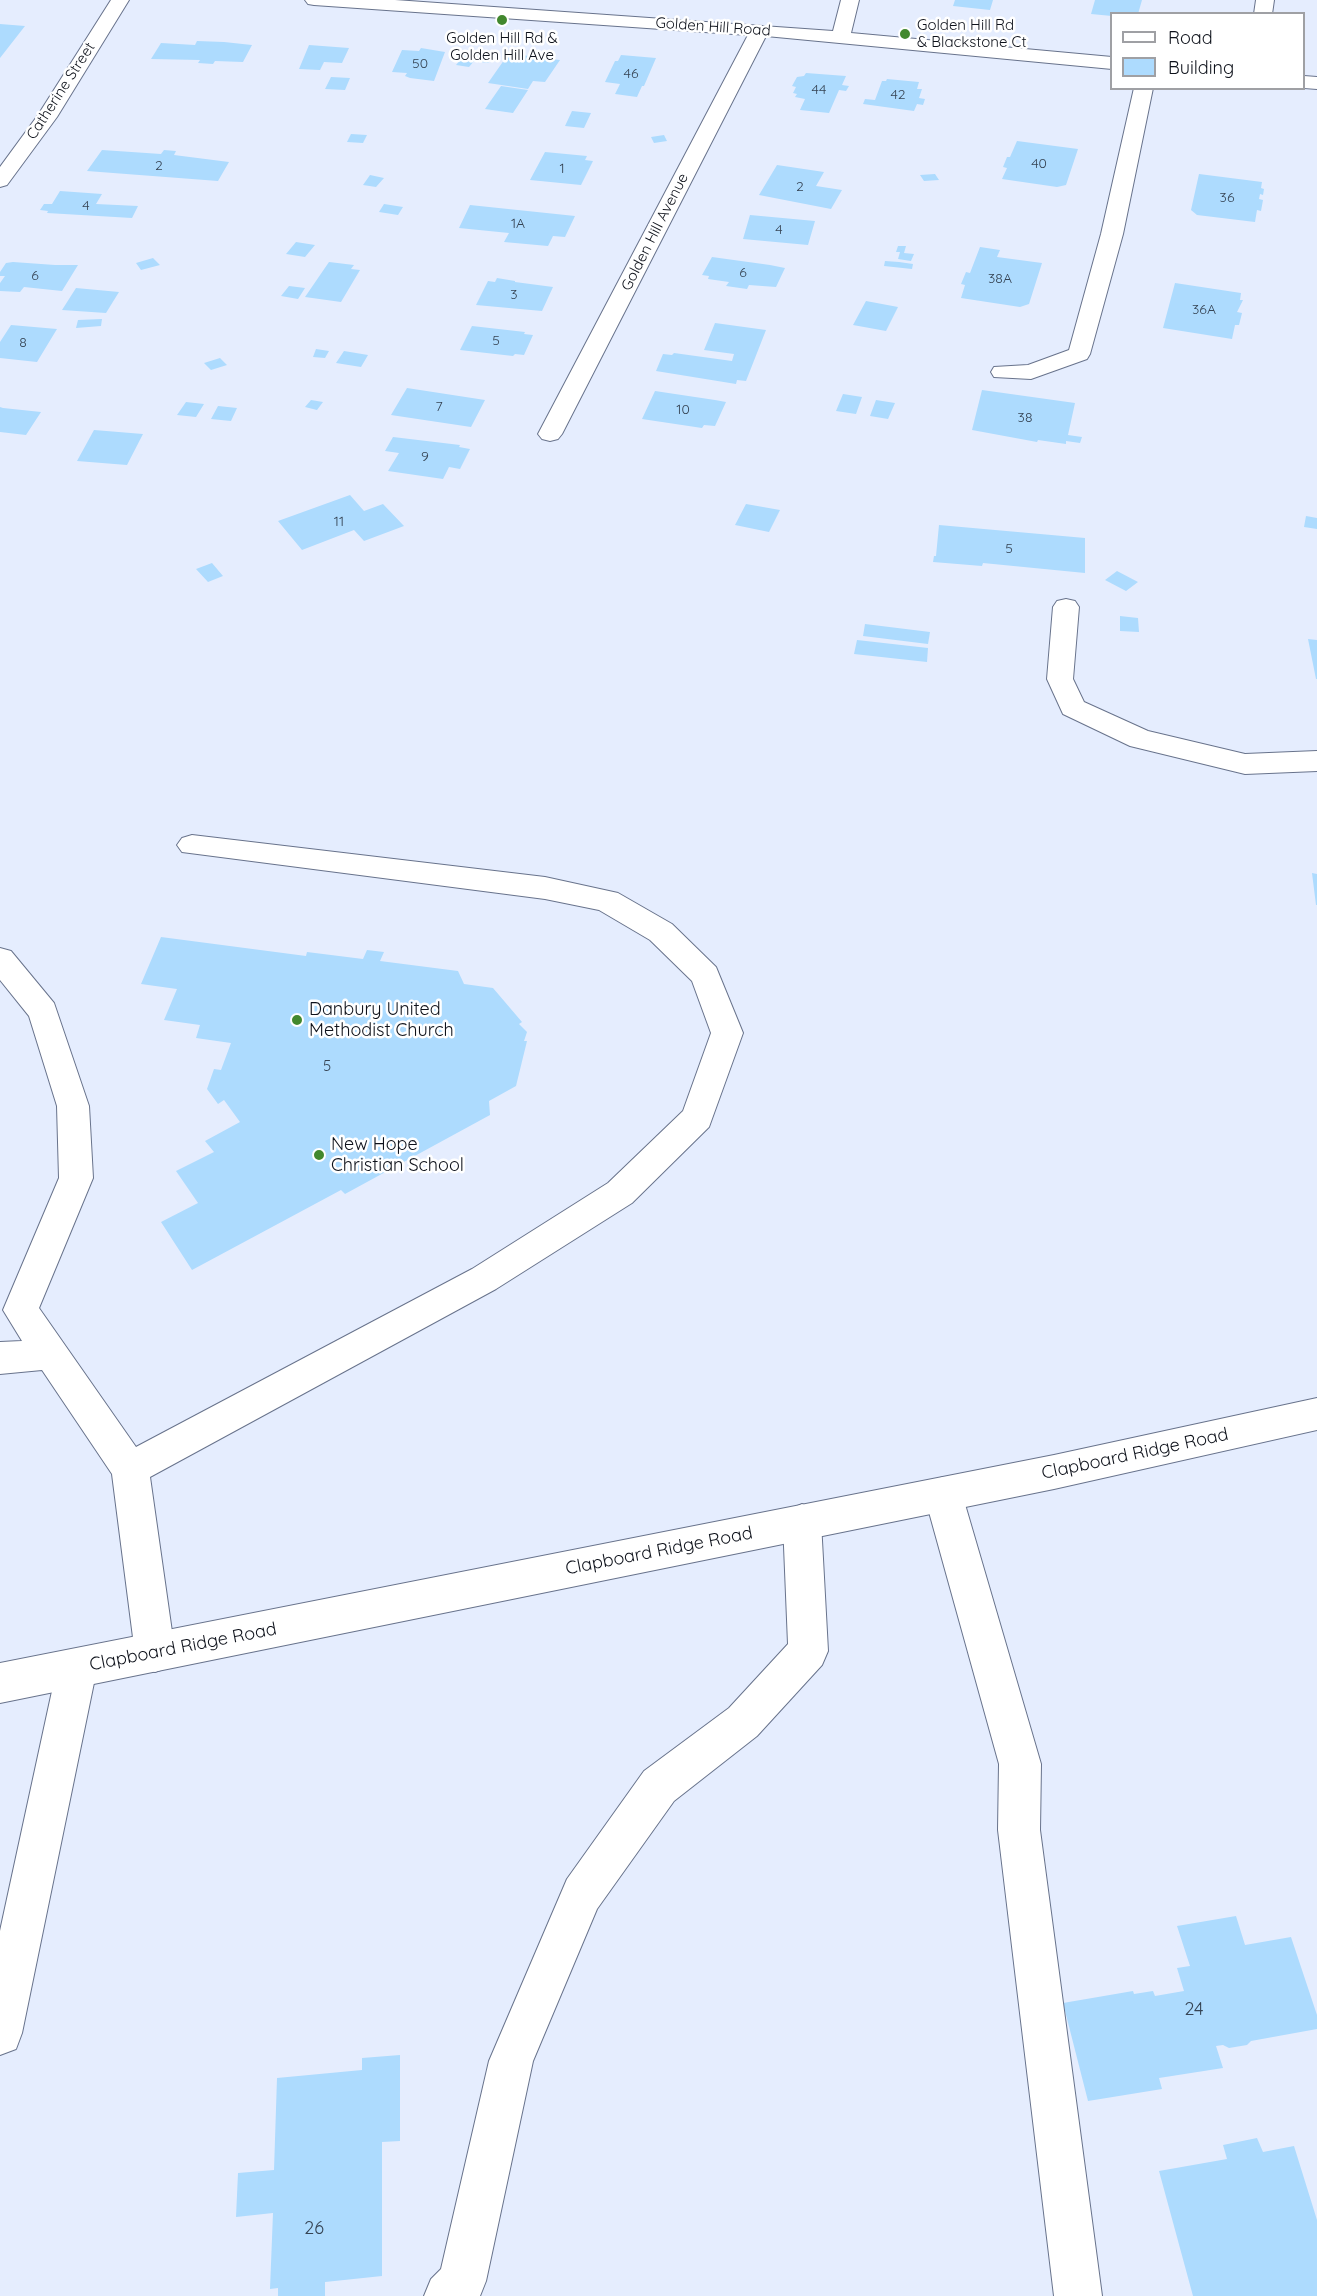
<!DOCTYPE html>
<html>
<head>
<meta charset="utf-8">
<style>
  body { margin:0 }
  #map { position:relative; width:1317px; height:2296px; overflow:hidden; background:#e5edfe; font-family:Quicksand,sans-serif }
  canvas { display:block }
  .legend { position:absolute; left:1110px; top:12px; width:195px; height:78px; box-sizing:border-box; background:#fff; border:2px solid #9fa0a4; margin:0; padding:8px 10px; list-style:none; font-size:18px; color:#0e121b }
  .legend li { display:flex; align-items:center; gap:12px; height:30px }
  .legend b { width:30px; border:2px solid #9fa0a4 }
</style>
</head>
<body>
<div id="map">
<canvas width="1317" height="2296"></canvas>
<ul class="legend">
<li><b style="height:8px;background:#fff"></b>Road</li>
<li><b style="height:16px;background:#addbfe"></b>Building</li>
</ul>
</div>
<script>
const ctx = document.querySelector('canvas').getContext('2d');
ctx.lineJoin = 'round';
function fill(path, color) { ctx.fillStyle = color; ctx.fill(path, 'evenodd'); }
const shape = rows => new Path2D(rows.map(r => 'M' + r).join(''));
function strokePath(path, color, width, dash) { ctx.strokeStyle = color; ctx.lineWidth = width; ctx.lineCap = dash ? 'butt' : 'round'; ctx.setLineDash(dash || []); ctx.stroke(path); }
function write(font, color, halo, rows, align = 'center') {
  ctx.font = font + ' Quicksand,sans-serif'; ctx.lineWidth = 5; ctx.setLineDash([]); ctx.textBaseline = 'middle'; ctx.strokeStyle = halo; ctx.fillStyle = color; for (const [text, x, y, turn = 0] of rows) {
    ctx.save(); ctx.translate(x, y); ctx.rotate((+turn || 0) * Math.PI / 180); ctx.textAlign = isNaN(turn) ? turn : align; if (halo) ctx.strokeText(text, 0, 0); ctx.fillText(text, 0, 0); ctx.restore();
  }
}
fill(shape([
  [955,0,993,0,990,10,953,6],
  [1095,0,1142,0,1138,14,1112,14,1112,16,1091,14],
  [0,24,25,26,0,58],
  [197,41,224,42,252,45,243,62,215,61,213,64,198,63,200,60,151,59,161,43,195,45],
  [309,45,349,48,342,63,324,62,320,70,299,69],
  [421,48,445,52,434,81,410,78,405,76,407,73,392,72,402,50,419,51],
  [467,52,480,54,478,56,492,58,488,63,474,61,469,67,456,65],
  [532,52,544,54,541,58,560,60,545,82,533,81,528,89,488,83,509,53,529,56],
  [621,55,656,58,644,86,642,86,637,97,615,94,620,84,605,82,615,61,618,61],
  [806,73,846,76,842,85,849,86,846,91,839,90,829,113,800,110,805,99,795,97,797,94,793,93,796,87,792,86,797,77,804,76],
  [331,77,350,78,345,90,325,89],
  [887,79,919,82,917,89,922,89,919,98,925,99,923,105,917,104,914,111,863,104,865,99,875,100,882,81,886,81],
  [501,86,528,90,513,113,485,109],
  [572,111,591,113,584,128,565,126],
  [351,134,367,135,363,143,347,142],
  [664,135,667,141,654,143,651,137],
  [1017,141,1078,149,1066,185,1057,187,1002,179,1007,168,1003,167,1007,157,1010,157],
  [102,150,161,154,164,150,176,151,174,155,229,162,218,181,87,171],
  [545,152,587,156,585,160,593,161,581,185,530,180],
  [777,165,824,172,816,186,842,190,831,209,759,195],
  [935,174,939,180,924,181,920,175],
  [1199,174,1262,182,1261,188,1264,189,1263,195,1260,194,1259,199,1263,200,1261,211,1257,210,1255,222,1197,215,1191,210],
  [370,175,384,178,376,187,363,185],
  [60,191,102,194,96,204,138,206,132,218,47,213,48,211,40,210,44,204,52,204],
  [384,204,403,207,398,215,379,212],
  [470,205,575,216,565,237,553,236,548,246,504,242,509,233,459,228],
  [750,215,815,221,808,245,743,239],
  [296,242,315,245,305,257,286,254],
  [898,246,906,246,904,253,914,254,911,261,898,259,900,252,896,252],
  [980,247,1000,250,997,257,1042,263,1029,304,1020,307,961,298,965,285,961,284,966,272,970,273],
  [712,257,770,265,785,268,776,287,749,285,747,289,726,286,729,282,708,279,709,276,702,275],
  [153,258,160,265,141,270,136,263],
  [885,261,899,262,913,264,912,269,884,266],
  [13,262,55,265,78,265,62,291,24,287,20,292,0,291,0,283,5,276,0,276,0,272,6,263],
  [329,262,354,265,351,269,360,270,341,302,305,297],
  [497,278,515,281,515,282,553,287,542,311,476,305,488,281,495,282],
  [1175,283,1241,293,1240,300,1243,300,1237,312,1242,313,1239,325,1235,325,1232,339,1163,328],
  [289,286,305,288,298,299,281,296],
  [76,288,119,292,106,313,62,310],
  [866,301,898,307,886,331,853,325],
  [102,319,101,326,76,328,78,320],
  [715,323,766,330,746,381,737,380,736,384,656,371,663,354,672,355,674,353,732,361,734,354,704,350],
  [11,325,57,329,37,362,0,358,0,342],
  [472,326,525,332,524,334,533,335,524,355,515,354,513,356,460,350],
  [316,349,329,351,325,358,313,357],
  [344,351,368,355,361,367,336,363],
  [220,358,227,365,211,370,204,363],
  [407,388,485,400,471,427,391,415],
  [982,390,1075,403,1068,435,1082,437,1080,443,1066,441,1066,444,1038,440,1037,442,972,430],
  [655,391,715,400,726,402,715,426,704,425,702,428,642,419],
  [843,394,862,397,856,414,836,411],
  [311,400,323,402,317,410,305,407],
  [876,400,895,403,888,419,870,416],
  [186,402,204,404,196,417,177,415],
  [218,406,237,408,231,421,211,419],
  [0,407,3,408,41,412,26,435,0,432],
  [94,430,143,434,127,465,77,461],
  [393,437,460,445,459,447,470,449,460,469,449,467,443,479,388,471,399,453,385,451],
  [350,495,364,511,383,504,404,526,364,541,354,530,302,550,278,521],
  [746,504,780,510,769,532,735,525],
  [1306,516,1317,518,1317,529,1304,527],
  [939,525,1085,538,1085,573,983,563,982,566,933,562,934,556,936,556],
  [212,563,223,576,208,582,196,569],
  [1117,571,1138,582,1126,591,1105,580],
  [1120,616,1138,618,1139,632,1120,631],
  [865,624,930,632,928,644,863,636],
  [1308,639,1317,640,1317,679,1316,679],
  [857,640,928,648,927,662,854,654],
  [1312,873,1317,874,1317,905,1316,905],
  [161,937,306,956,307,952,363,959,367,950,384,952,380,961,458,971,464,984,493,988,522,1022,519,1024,527,1032,524,1041,527,1041,516,1086,489,1101,490,1115,345,1194,341,1190,192,1270,161,1222,198,1203,176,1171,214,1152,205,1141,240,1122,224,1100,218,1104,207,1089,214,1069,221,1070,231,1043,196,1038,200,1025,164,1020,177,989,141,984],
  [1236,1916,1245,1945,1291,1937,1317,2015,1317,2029,1251,2041,1247,2045,1229,2048,1223,2045,1216,2046,1223,2068,1159,2078,1162,2089,1088,2101,1063,2003,1133,1991,1134,1994,1153,1991,1155,1996,1184,1991,1177,1968,1190,1966,1177,1926],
  [400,2055,400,2141,382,2142,382,2276,325,2282,325,2296,278,2296,278,2288,270,2289,273,2213,236,2217,238,2173,274,2170,277,2078,362,2070,362,2058],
  [1257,2138,1263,2152,1294,2146,1317,2220,1317,2296,1193,2296,1159,2171,1227,2159,1223,2145]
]), '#addbfe');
const minor = shape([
  [111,0,129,0,57,117,7,185,0,187,0,167,38,115,111,0],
  [305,0,395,0,833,31,841,0,859,0,851,33,1112,57,1112,69,766,36,562,434,558,439,550,441,542,439,538,434,748,35,314,5,308,4,305,0],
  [1256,0,1274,0,1272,14,1254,14,1256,0],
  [1304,76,1317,77,1317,89,1304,88,1304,76],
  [1134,88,1153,88,1123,234,1090,354,1087,359,1031,379,994,377,991,372,994,367,1028,365,1069,350,1101,234,1134,88],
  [1066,599,1075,601,1079,607,1073,679,1084,702,1148,731,1245,754,1317,751,1317,771,1245,774,1130,746,1063,714,1047,679,1053,607,1057,601,1066,599],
  [192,835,545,877,618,893,672,924,716,967,743,1033,709,1127,632,1203,496,1289,150,1477,175,1653,169,1667,155,1672,141,1667,135,1653,112,1474,42,1370,0,1374,0,1342,22,1341,3,1310,59,1178,57,1106,29,1016,0,980,0,948,11,951,54,1003,89,1106,93,1178,39,1308,136,1447,472,1269,608,1183,683,1111,711,1033,692,981,650,940,599,910,545,899,182,852,177,845,182,838,192,835],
  [943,1477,956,1482,962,1494,1041,1764,1040,1830,1102,2296,1054,2296,998,1830,999,1764,924,1494,930,1482,943,1477],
  [802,1504,815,1510,821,1522,828,1651,822,1665,757,1736,674,1801,597,1909,533,2061,486,2281,480,2296,424,2296,431,2279,441,2269,489,2061,567,1879,644,1771,729,1708,788,1644,783,1522,789,1510,802,1504],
  [77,1649,91,1654,97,1668,22,2033,16,2049,0,2055,0,1931,57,1668,63,1654,77,1649]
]);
const major = shape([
  [1317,1398,1317,1430,1054,1489,0,1703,0,1663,1054,1455,1317,1398]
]);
strokePath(minor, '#68738c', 2);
strokePath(major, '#68738c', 2);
fill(minor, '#fff');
fill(major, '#fff');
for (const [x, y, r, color] of [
  [502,20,6,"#42882e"],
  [905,34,6,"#42882e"],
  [297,1020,6,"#42882e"],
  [319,1155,6,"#42882e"]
]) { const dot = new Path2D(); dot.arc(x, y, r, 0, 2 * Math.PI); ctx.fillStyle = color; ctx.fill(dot); strokePath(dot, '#fff', 2); }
write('14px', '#364454', null, [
  ["50",420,64],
  ["46",631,74],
  ["44",819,90],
  ["42",898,95],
  ["40",1039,164],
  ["2",159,166],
  ["1",562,169],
  ["2",800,187],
  ["36",1227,198],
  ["4",86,206],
  ["1A",518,224],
  ["4",779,230],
  ["6",743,273],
  ["6",35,276],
  ["38A",1000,279],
  ["3",514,295],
  ["36A",1204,310],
  ["5",496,341],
  ["8",23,343],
  ["7",439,407],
  ["10",683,410],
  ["38",1025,418],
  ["9",425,457],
  ["11",339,522],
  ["5",1009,549]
]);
write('15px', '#0e121b', '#fff', [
  ["Golden Hill Rd",917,25],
  ["& Blackstone Ct",917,42],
  ["Golden Hill Rd &",502,38,"center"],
  ["Golden Hill Ave",502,55,"center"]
], 'left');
write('15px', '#0e121b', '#fff', [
  ["Golden Hill Road",713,27,4],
  ["Catherine Street",61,91,-57],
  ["Golden Hill Avenue",655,232,-63]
]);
write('15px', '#364454', null, [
  ["5",327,1066]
]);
write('18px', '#0e121b', '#fff', [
  ["Danbury United",309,1010],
  ["Methodist Church",309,1031],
  ["New Hope",331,1145],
  ["Christian School",331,1166]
], 'left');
write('18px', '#0e121b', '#fff', [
  ["Clapboard Ridge Road",1135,1454,-12],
  ["Clapboard Ridge Road",659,1551,-11],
  ["Clapboard Ridge Road",183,1647,-11]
]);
write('18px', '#364454', null, [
  ["24",1194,2010],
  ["26",314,2229]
]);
</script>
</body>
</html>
